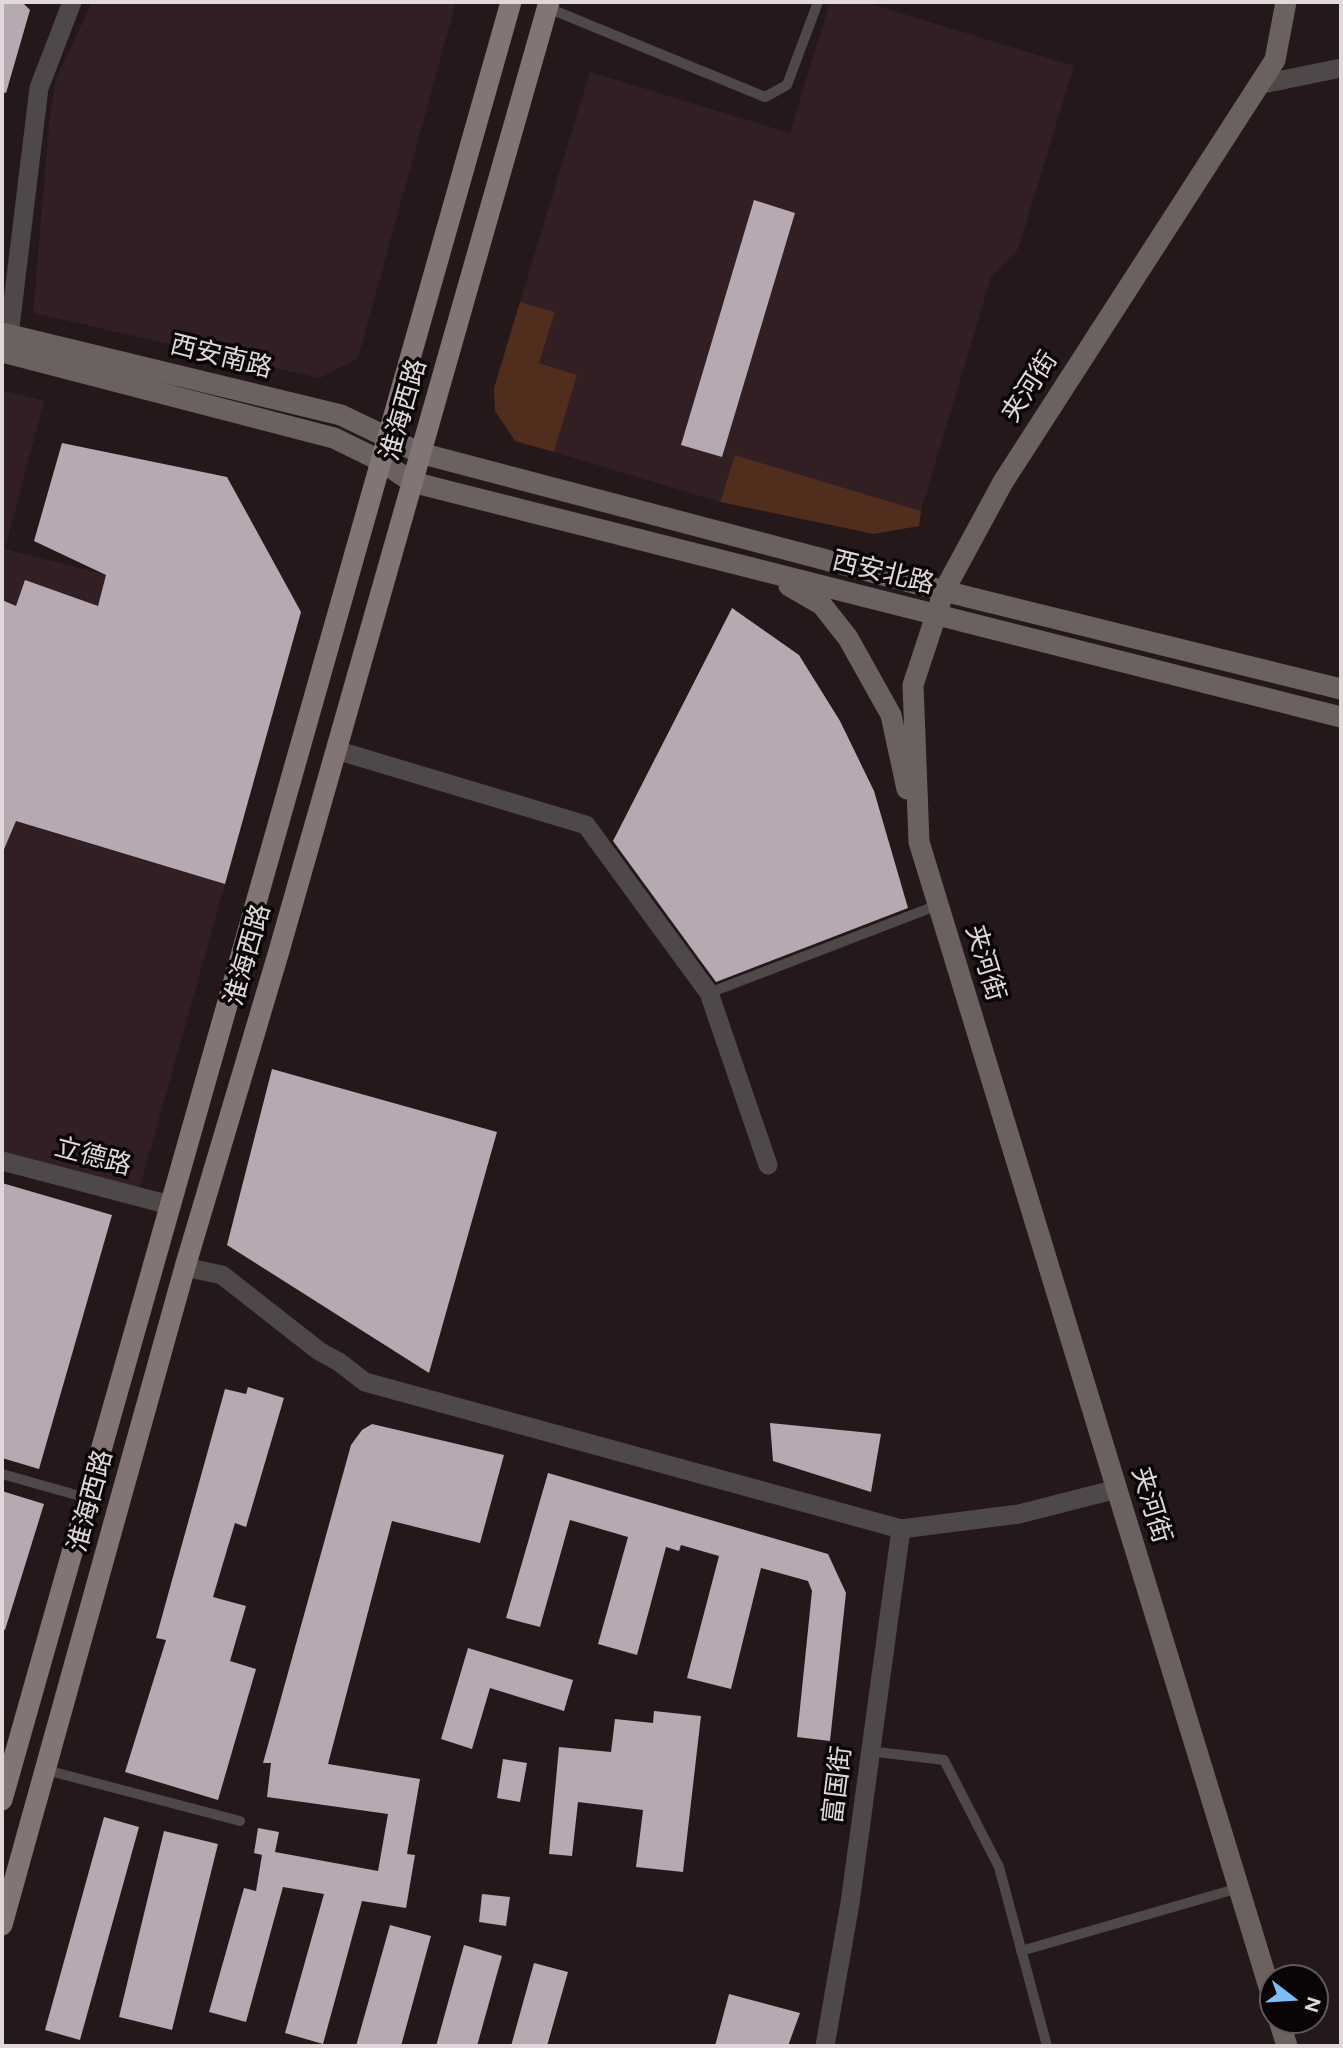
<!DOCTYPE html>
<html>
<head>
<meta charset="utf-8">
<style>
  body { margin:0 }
  #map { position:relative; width:1343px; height:2048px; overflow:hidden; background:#24181b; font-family:Figtree,sans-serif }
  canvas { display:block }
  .frame { position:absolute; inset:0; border:4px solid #e1d8da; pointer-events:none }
  .north { position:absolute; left:1259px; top:1964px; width:70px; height:70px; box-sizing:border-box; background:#090506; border:2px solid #5f595b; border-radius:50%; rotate:107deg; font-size:19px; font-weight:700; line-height:28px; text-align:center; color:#e1d8da }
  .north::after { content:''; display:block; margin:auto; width:24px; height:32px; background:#7cbef9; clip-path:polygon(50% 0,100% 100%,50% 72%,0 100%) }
</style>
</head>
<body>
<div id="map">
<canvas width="1343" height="2048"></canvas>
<div class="frame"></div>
<div class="north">N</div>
</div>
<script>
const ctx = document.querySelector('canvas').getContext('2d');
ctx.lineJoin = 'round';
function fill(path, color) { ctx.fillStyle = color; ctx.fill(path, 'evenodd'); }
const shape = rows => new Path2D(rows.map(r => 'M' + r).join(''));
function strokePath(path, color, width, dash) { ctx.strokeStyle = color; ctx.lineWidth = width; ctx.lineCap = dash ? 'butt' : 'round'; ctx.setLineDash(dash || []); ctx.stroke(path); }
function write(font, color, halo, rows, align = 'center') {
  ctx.font = font + ' Figtree,"Noto Sans SC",sans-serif'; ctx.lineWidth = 7; ctx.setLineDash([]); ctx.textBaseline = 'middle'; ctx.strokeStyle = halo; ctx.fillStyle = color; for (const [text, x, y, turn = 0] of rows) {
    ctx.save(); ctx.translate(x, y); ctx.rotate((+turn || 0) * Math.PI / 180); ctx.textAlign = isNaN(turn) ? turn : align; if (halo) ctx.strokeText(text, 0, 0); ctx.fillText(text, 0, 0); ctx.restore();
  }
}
fill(shape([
  [92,2,456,2,358,358,320,378,33,313,50,115,56,79],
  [830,2,864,2,1074,66,1018,249,991,277,921,511,735,455,720,502,554,452,577,375,539,363,554,313,520,302,590,72,790,133],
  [2,390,44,401,5,549,106,575,41,829,225,884,137,1197,2,1161]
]), '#311f24');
fill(shape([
  [520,302,555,312,539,363,577,375,554,452,515,441,495,411,494,388],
  [735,455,921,511,919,526,874,534,720,502]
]), '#502d1c');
fill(shape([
  [2,2,22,2,30,10,6,93,2,92],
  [754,200,795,213,722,457,681,445],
  [62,443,227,477,301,612,225,884,16,821,2,854,2,600,16,606,25,580,98,606,106,575,34,541],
  [732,608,799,655,840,721,874,791,908,908,716,982,613,841],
  [272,1069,497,1132,429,1373,227,1245],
  [2,1183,112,1215,39,1469,2,1458],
  [248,1387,284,1398,246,1527,235,1523,213,1597,246,1606,230,1661,256,1669,218,1800,125,1772,166,1640,156,1638,225,1389,246,1394],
  [770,1423,881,1434,871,1492,773,1461],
  [372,1424,504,1455,480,1543,392,1521,328,1764,420,1779,407,1854,415,1855,406,1908,362,1901,323,2044,285,2033,324,1894,283,1887,246,2022,209,2012,244,1888,256,1891,262,1855,254,1853,258,1828,279,1832,275,1852,378,1871,388,1814,267,1797,271,1763,263,1763,351,1445,362,1430],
  [548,1473,828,1554,846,1593,830,1741,797,1737,812,1591,808,1581,761,1568,731,1689,687,1678,719,1556,681,1545,679,1551,666,1547,637,1655,598,1644,628,1537,570,1520,540,1627,506,1618],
  [2,1491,44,1504,5,1630,2,1629],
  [468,1648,573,1680,564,1711,490,1688,472,1749,441,1739],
  [654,1711,701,1716,683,1872,636,1867,643,1810,578,1802,572,1856,549,1854,559,1747,611,1752,615,1719,653,1723],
  [503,1759,527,1763,520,1802,497,1798],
  [104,1817,139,1827,80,2040,45,2030],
  [164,1831,218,1844,172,2030,119,2017],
  [482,1894,510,1897,506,1926,479,1922],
  [390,1925,431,1936,401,2046,356,2046],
  [464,1945,502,1956,477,2046,436,2046],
  [534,1963,568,1972,547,2046,511,2046],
  [729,1994,800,2013,788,2046,715,2046]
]), '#b6a9b2');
strokePath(shape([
  [548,8,765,97,787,85,818,2],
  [709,993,938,905],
  [2,1474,87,1498],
  [869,1751,944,1760,999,1867,1047,2046],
  [46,1770,240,1821],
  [1021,1951,1239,1888]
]), '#4f4848', 10);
strokePath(shape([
  [1258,85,1341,68],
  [9,335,39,88,72,2],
  [336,750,586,825,709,993,768,1165],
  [2,1161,170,1205],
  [185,1267,222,1275,319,1351,339,1362,365,1382,901,1529,1019,1514,1117,1489],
  [825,2046,850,1903,901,1529]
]), '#4f4848', 19);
strokePath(shape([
  [2,333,341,415,420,453,944,591,1341,689],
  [2,352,334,438,381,461,412,482,1341,717],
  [789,586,822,605,848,638,891,715,907,789],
  [1273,2000,919,842,913,685,944,591,1003,482,1275,60,1286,2],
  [1279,2020,1287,2046]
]), '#6c6161', 21);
strokePath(shape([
  [2,1800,511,2],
  [2,1925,185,1267,279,951,549,2]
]), '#827574', 21);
write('26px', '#e1d8da', '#090506', [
  ["西安南路",221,357,14],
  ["夹河街",1030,387,-57],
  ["淮海西路",404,410,-74],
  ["西安北路",883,573,14],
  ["淮海西路",248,955,-74],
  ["夹河街",985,963,73],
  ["立德路",93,1157,15],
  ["淮海西路",91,1501,-75],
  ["夹河街",1151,1505,73],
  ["富国街",838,1785,-83]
]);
</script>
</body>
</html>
